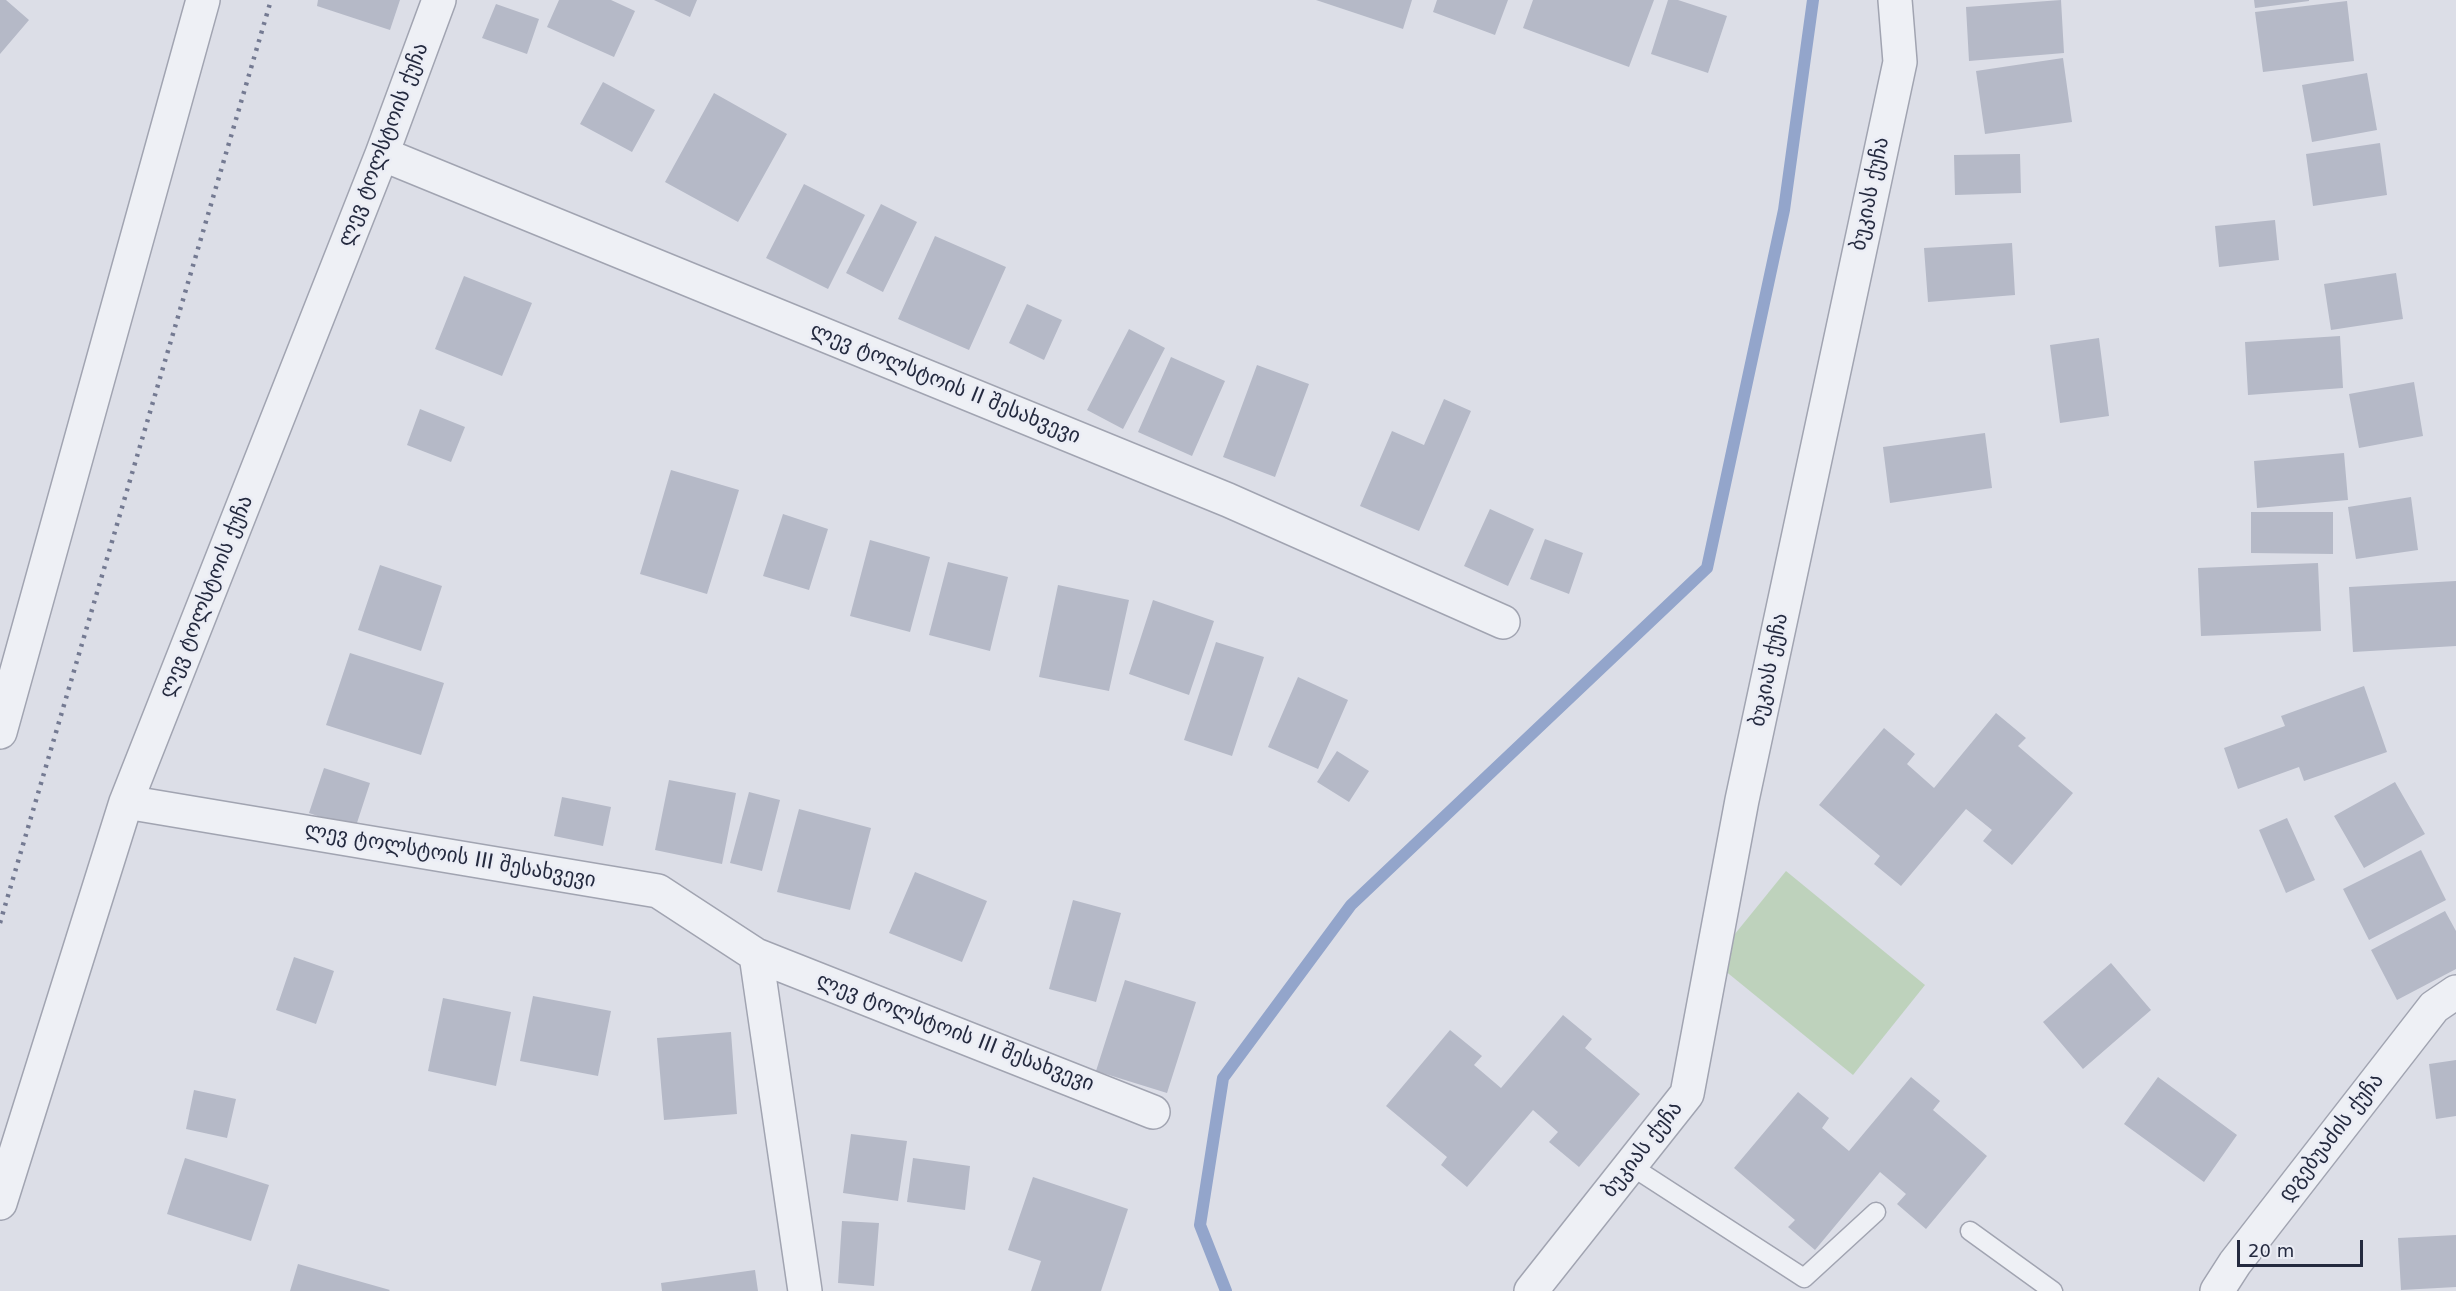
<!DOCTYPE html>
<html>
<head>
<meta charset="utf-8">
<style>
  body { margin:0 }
  #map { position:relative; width:2456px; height:1291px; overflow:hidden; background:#dcdee7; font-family:"DejaVu Sans",sans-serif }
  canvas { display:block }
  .scale { position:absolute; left:2237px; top:1240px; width:126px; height:27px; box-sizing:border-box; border:3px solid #242a3f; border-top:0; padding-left:8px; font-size:18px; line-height:21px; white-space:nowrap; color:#242a3f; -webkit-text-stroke:4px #ebedf5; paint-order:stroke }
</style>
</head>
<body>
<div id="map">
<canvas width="2456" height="1291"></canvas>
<div class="scale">20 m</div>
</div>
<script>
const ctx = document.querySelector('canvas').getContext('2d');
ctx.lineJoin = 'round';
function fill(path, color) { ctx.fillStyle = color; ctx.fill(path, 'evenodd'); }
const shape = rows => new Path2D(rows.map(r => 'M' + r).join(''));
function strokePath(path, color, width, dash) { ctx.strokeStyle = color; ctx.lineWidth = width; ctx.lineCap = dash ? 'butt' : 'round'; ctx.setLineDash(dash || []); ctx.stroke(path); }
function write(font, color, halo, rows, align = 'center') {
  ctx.font = font + ' "DejaVu Sans","Noto Sans Georgian",sans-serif'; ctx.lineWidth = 5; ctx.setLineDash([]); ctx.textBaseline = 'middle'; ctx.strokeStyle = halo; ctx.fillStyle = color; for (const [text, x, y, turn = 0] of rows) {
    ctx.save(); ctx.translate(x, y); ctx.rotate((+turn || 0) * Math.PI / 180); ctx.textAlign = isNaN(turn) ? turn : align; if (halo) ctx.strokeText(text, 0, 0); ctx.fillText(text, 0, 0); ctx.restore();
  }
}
fill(shape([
  [1786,871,1925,985,1853,1075,1713,961]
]), '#bed2bc');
strokePath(shape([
  [1226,1291,1200,1225,1223,1078,1351,905,1707,568,1784,210,1813,0]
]), '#93a5cb', 12);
fill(shape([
  [0,0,6,0,29,20,0,54],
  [318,0,400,0,390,30,317,6],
  [559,0,611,0,635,11,614,57,547,27],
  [654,0,697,0,690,17],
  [1316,0,1412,0,1403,29],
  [1437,0,1508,0,1495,35,1433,12],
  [1533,0,1654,0,1629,67,1523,28],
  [1668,0,1678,0,1727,16,1708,73,1651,54],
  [2061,0,2064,53,1969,61,1966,7],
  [2254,0,2309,0,2309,1,2255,8],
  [2347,1,2354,61,2263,72,2255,12],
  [496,4,539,19,527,54,482,38],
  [2063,58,2072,122,1985,134,1976,71],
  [2367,73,2377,130,2312,142,2302,85],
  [603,82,655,110,632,152,580,124],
  [714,93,787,134,738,222,665,182],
  [2380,143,2387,195,2313,206,2306,154],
  [2020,154,2021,193,1955,195,1954,155],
  [804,184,865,215,828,289,766,258],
  [881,204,917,222,883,292,846,273],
  [2275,220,2279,260,2219,267,2215,226],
  [935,236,1006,267,969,350,898,319],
  [2012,243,2015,295,1928,302,1924,248],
  [2396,273,2403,319,2331,330,2324,284],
  [464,276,532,303,502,376,435,349],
  [1027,304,1062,320,1044,360,1009,343],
  [1129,329,1165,348,1123,429,1087,410],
  [2340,336,2343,388,2248,395,2245,342],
  [2099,338,2109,416,2060,423,2050,345],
  [1171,357,1225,381,1192,456,1138,432],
  [1257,365,1309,384,1275,477,1223,457],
  [2414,382,2423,436,2359,448,2349,394],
  [1444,399,1471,411,1419,531,1360,506,1392,431,1424,445],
  [420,409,465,427,451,462,407,445],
  [1985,433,1992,488,1890,503,1883,447],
  [2344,453,2348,500,2257,508,2254,461],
  [671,470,739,490,707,594,640,574],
  [2411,497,2418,550,2356,559,2348,507],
  [1490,509,1534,529,1508,586,1464,566],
  [2251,512,2333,512,2333,554,2251,553],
  [783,514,828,529,809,590,763,576],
  [1545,539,1583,553,1569,594,1530,579],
  [870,540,930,557,910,632,850,616],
  [948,562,1008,577,990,651,929,635],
  [2318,563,2321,631,2201,636,2198,568],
  [380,565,442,586,421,651,358,630],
  [2456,581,2456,646,2353,652,2349,587],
  [1058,585,1129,600,1109,691,1039,677],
  [1153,600,1214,621,1189,695,1129,674],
  [1216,642,1264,657,1232,756,1184,740],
  [350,653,444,683,421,755,326,725],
  [1298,677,1348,700,1318,769,1268,747],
  [2364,686,2387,752,2304,781,2299,767,2238,789,2224,748,2285,726,2281,716],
  [1996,713,2026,738,2018,746,2073,793,2012,865,1983,841,1992,830,1966,809,1901,886,1874,864,1880,856,1819,805,1884,728,1915,754,1907,764,1934,788],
  [1337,751,1369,771,1349,802,1317,782],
  [324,768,370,783,355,829,309,813],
  [669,780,736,793,722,864,655,850],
  [2395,782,2425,834,2364,868,2334,816],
  [749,792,780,800,762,871,730,863],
  [562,797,611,807,603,846,554,836],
  [799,809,871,828,850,910,777,892],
  [2287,818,2315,880,2286,893,2259,830],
  [2421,850,2446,900,2369,940,2343,889],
  [915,872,987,901,962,962,889,933],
  [1073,900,1121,913,1096,1002,1049,989],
  [2445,911,2456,931,2456,969,2397,1000,2371,950],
  [294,957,334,971,316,1024,276,1010],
  [2111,963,2151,1010,2083,1069,2043,1022],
  [1125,980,1196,1002,1167,1093,1096,1071],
  [533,996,611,1011,598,1076,520,1061],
  [443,998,511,1012,496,1086,428,1071],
  [1563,1015,1592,1039,1585,1048,1640,1094,1579,1167,1549,1142,1558,1132,1533,1110,1467,1187,1441,1165,1447,1157,1386,1106,1450,1030,1482,1056,1474,1065,1501,1088],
  [731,1032,737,1114,664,1120,657,1038],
  [2456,1060,2456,1116,2436,1119,2429,1064],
  [1911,1077,1940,1101,1933,1110,1987,1156,1926,1229,1897,1204,1906,1194,1880,1172,1815,1250,1788,1227,1795,1220,1734,1168,1798,1092,1829,1118,1822,1128,1849,1151],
  [2158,1077,2237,1135,2204,1182,2124,1124],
  [194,1090,236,1099,227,1138,186,1129],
  [851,1134,907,1141,898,1201,843,1193],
  [185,1158,269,1185,251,1241,167,1214],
  [913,1158,970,1166,965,1210,907,1202],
  [1033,1177,1128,1209,1101,1291,1031,1291,1041,1261,1008,1250],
  [842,1221,879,1223,874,1286,838,1283],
  [2456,1235,2456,1287,2401,1290,2398,1238],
  [298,1264,390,1290,389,1291,290,1291],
  [755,1270,758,1291,662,1291,661,1283]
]), '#b5b9c7');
const service = shape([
  [1631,1166,1804,1278,1876,1212],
  [1970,1231,2053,1291]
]);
const minor = shape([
  [382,154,1228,500,1503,622],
  [0,732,203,0],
  [126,802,658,891,756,955,1153,1112],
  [756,955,805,1291],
  [0,1203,126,802,382,154,439,0],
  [1531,1291,1687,1094,1742,800,1900,62,1895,0],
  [2217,1291,2235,1263,2434,1007,2456,992]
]);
strokePath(service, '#a1a4b1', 21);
strokePath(minor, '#a1a4b1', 36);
strokePath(service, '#eef0f5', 18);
strokePath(minor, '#eef0f5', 33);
strokePath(shape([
  [0,923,271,0]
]), '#747a92', 4.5, [3, 6]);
write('21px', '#242a3f', '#ebedf5', [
  ["ლევ ტოლსტოის ქუჩა",384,145,-69],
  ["ბუკიას ქუჩა",1871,194,-78],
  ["ლევ ტოლსტოის II შესახვევი",945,384,22],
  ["ლევ ტოლსტოის ქუჩა",207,597,-68],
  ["ბუკიას ქუჩა",1770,670,-78],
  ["ლევ ტოლსტოის III შესახვევი",450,856,10],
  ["ლევ ტოლსტოის III შესახვევი",955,1033,21],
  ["დგებუაძის ქუჩა",2332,1138,-52],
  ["ბუკიას ქუჩა",1643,1150,-52]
]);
</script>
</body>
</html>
